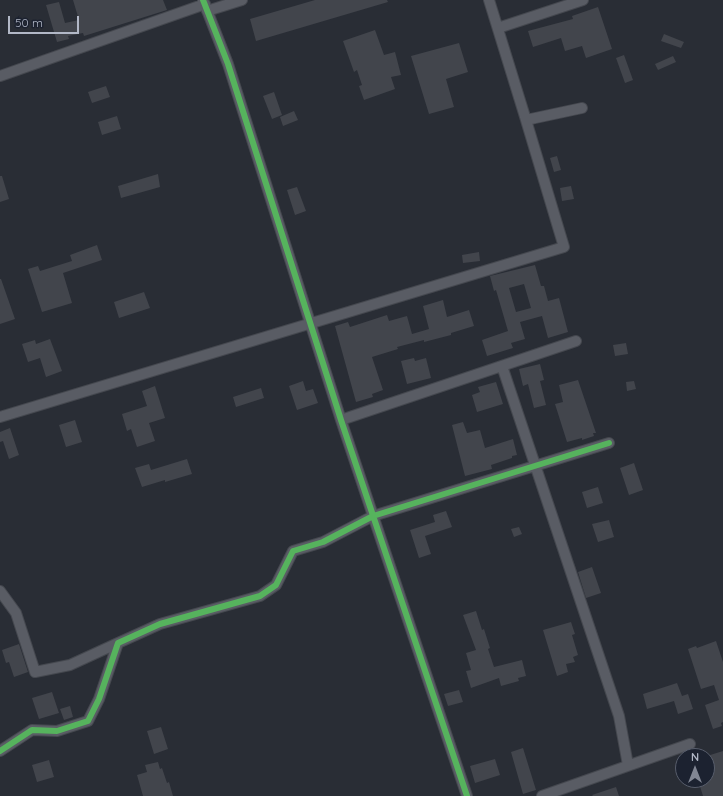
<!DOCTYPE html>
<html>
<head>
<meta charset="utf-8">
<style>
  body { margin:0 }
  #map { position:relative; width:723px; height:796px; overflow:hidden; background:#292d35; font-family:Quicksand,sans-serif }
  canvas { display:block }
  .north { position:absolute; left:675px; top:748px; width:40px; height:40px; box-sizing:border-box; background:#1c2230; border:1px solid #585e6c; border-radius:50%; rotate:0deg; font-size:11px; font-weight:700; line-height:16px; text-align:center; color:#b2b8c7 }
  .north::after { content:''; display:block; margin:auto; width:14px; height:18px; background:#828794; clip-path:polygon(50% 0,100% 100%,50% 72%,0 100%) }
  .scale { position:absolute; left:8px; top:16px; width:71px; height:18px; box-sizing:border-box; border:2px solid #b2b8c7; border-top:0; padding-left:5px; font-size:12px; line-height:14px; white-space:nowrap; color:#b2b8c7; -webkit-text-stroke:3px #1c2230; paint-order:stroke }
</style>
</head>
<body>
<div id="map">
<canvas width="723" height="796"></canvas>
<div class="north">N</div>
<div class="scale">50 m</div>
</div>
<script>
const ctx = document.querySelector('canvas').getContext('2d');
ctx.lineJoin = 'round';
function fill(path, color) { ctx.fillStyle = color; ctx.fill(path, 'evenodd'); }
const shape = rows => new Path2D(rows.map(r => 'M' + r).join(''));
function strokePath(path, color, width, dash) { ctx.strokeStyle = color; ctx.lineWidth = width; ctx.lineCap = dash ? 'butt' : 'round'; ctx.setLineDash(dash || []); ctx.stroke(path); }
fill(shape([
  [73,0,163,0,167,10,84,36,83,33,68,36,69,39,57,42,46,5,59,2,65,23,79,20],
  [315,0,387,0,388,2,256,41,250,19],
  [598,7,612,49,586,58,582,46,565,51,561,38,533,47,528,31,573,19,572,16],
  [375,30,384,55,395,52,401,75,391,77,395,89,364,100,359,86,362,85,357,70,354,72,343,41],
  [664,34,684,42,681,48,661,41],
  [459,43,468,72,446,79,454,107,429,114,411,56],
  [624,55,633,80,625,83,616,58],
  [673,56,676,62,658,70,655,64],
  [106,86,110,97,92,103,88,92],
  [274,92,282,115,272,119,263,96],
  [294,111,298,120,283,126,280,117],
  [117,116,121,129,102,135,98,122],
  [557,156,561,170,554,172,550,158],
  [158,174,160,187,121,198,118,186],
  [0,176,2,176,9,199,0,202],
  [571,186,574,199,562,201,560,188],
  [297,187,306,211,295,215,287,190],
  [97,245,102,260,63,273,72,303,42,312,28,269,38,266,40,271,72,261,70,255],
  [479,252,480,261,463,263,462,255],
  [535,265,541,286,544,286,548,301,559,298,568,332,548,338,542,316,520,322,525,339,511,343,513,348,487,356,482,340,508,331,496,290,494,291,490,276],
  [524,284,531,308,516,312,509,288],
  [0,279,1,279,15,319,0,324],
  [144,292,150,308,119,318,114,302],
  [443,300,447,317,469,310,474,326,451,333,451,335,424,342,424,340,397,347,398,349,372,357,383,390,372,394,373,397,356,402,335,326,348,322,350,327,387,315,389,321,407,316,412,334,429,329,423,306],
  [50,339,62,371,46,377,40,358,28,362,22,344,35,340,36,344],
  [626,343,628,354,615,356,613,345],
  [414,358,415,361,426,358,431,378,407,384,401,361],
  [540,364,544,380,540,381,546,405,534,408,528,384,523,386,519,369],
  [578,380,596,433,593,433,594,436,582,440,582,438,567,442,555,404,563,402,559,385],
  [303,381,306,391,313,389,318,403,297,410,289,386],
  [634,381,636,389,627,391,626,382],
  [496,382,503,404,477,412,472,395,480,392,478,387],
  [155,386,165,418,149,423,155,441,137,447,131,429,127,431,122,414,147,406,142,391],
  [261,388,264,398,236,407,233,397],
  [75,420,82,442,66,447,59,425],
  [463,422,467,433,480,430,485,448,513,439,517,455,512,456,512,458,491,465,492,469,465,476,452,425],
  [10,428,19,455,9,459,3,441,0,442,0,432],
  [187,459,192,474,165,482,165,480,142,487,135,468,149,464,151,470],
  [634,463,643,490,629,495,620,468],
  [598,487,603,503,587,508,582,492],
  [446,511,452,527,425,536,431,554,419,558,410,530,435,522,433,515],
  [609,520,614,537,598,542,592,524],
  [519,527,522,534,514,537,511,529],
  [592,567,601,593,586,598,578,572],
  [476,611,482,630,484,629,490,648,488,649,494,667,522,660,526,676,518,678,519,681,501,686,499,678,471,688,466,671,471,670,466,653,476,650,463,615],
  [571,622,575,634,572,635,578,655,573,657,575,662,566,664,568,672,557,676,543,630],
  [716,641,723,662,723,722,721,723,722,726,713,729,705,705,719,700,714,685,701,689,688,649,696,646,697,648],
  [19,644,28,672,14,677,9,662,6,663,2,650],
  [677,683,682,696,688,694,693,709,678,714,674,701,647,709,643,694],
  [459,690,463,702,448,706,444,694],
  [52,692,59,713,39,719,32,698],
  [70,706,73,717,64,720,60,709],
  [161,727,168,749,154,754,147,731],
  [523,748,536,790,523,794,511,752],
  [723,751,723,796,703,796,698,780,707,780,707,756],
  [495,759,500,775,475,783,470,766],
  [49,760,54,777,37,782,32,765],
  [158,762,160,769,162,768,167,783,169,782,173,796,143,796,137,775,147,772,145,765],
  [616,787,619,796,593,796,592,795]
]), '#42454c');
const minor = shape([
  [203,0,228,64,341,420,467,796],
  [489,0,526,120,582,108],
  [207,11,242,0],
  [498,28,583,0],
  [0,76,205,4],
  [502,366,619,716,628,765],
  [0,417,564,247,526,120],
  [341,420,576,341],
  [0,591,16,613,35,672,70,665,118,643],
  [0,751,32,730,57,731,88,721,99,699,118,643,160,624,260,596,276,585,293,551,323,542,373,516,609,443],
  [542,796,690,744]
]);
strokePath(minor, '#45484f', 12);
strokePath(minor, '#595c64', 10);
strokePath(shape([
  [203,0,228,64,341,420,467,796],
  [0,751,32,730,57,731,88,721,99,699,118,643,160,624,260,596,276,585,293,551,323,542,373,516,609,443]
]), '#56b35d', 6);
</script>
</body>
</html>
